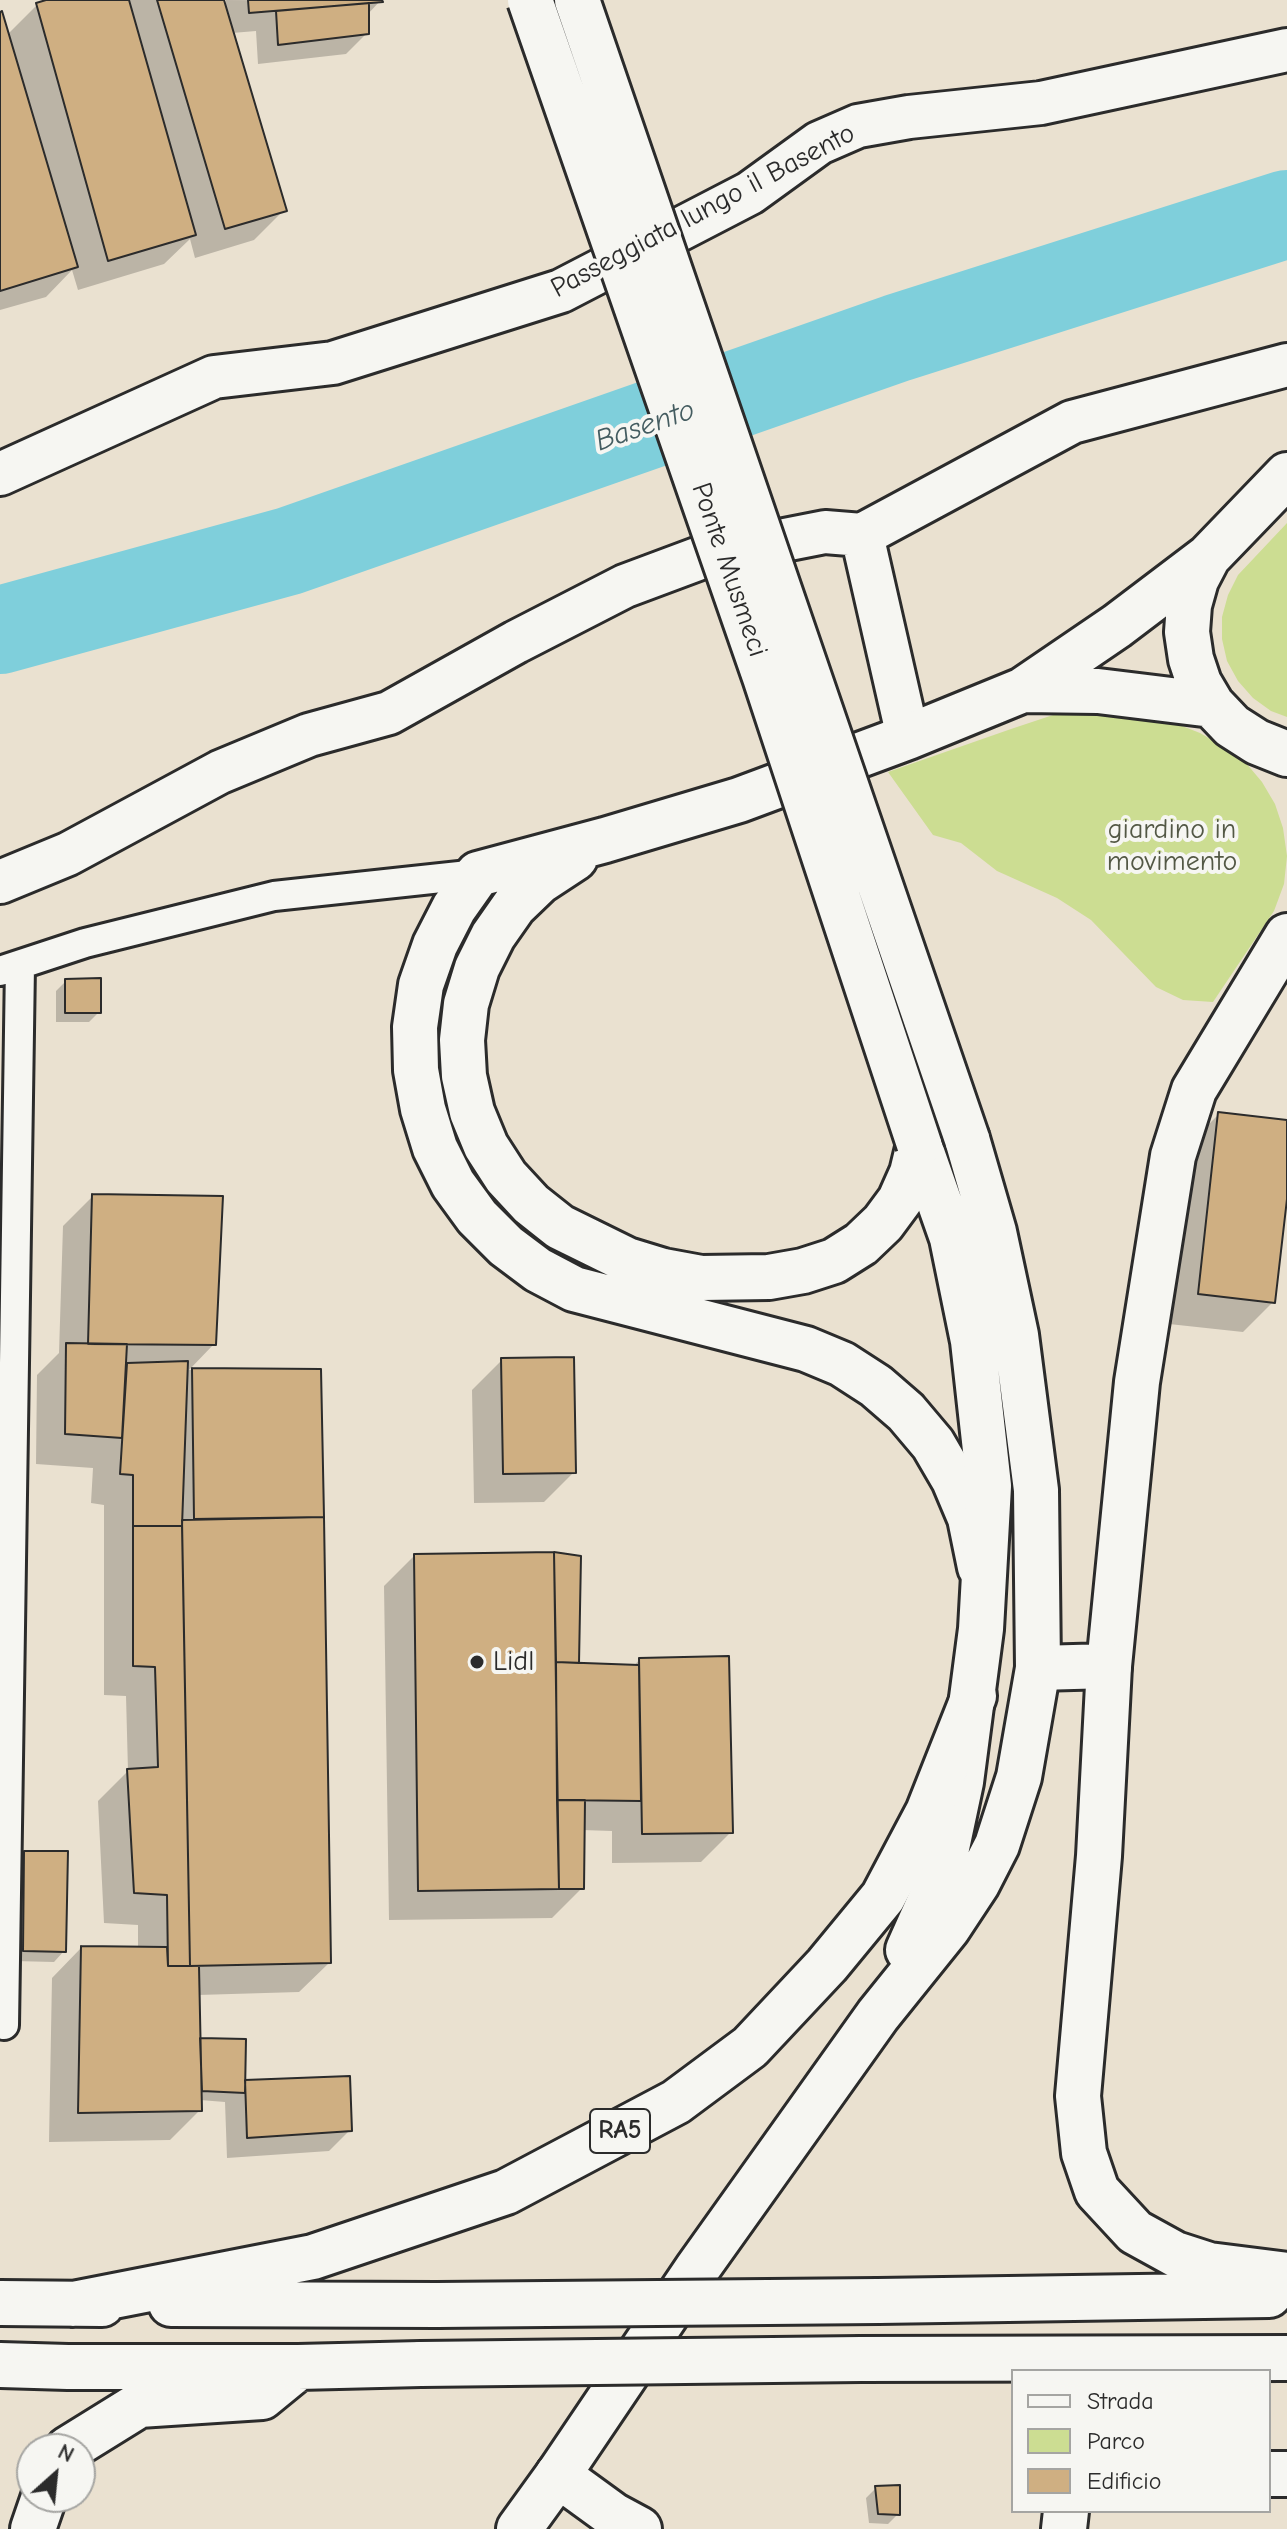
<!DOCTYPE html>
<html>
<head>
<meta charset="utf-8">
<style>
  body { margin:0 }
  #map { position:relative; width:1287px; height:2529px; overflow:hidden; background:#eae1d0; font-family:"Comic Neue",sans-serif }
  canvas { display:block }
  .legend { position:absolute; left:1011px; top:2369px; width:260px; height:144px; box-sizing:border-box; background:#f6f6f2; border:2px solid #a5a5a2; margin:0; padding:10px 14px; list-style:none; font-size:24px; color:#2b2b2b }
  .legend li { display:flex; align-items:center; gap:16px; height:40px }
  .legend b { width:40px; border:2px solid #a5a5a2 }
  .north { position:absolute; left:16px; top:2433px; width:80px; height:80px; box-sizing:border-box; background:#f6f6f2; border:2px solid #a5a5a2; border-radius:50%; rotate:27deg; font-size:22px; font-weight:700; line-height:32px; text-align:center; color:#2b2b2b }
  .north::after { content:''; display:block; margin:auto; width:28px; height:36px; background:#2b2b2b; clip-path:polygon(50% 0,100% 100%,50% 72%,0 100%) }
</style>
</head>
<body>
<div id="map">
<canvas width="1287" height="2529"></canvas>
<ul class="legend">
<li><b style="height:10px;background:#f6f6f2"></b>Strada</li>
<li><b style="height:22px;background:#ccdd92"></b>Parco</li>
<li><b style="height:22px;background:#cfaf82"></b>Edificio</li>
</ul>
<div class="north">N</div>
</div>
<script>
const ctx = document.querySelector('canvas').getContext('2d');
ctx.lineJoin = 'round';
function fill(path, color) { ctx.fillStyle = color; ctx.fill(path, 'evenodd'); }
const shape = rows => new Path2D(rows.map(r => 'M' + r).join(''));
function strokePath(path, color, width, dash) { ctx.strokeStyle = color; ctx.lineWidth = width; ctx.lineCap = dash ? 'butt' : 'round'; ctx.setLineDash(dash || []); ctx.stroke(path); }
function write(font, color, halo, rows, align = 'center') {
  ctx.font = font + ' "Comic Neue",sans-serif'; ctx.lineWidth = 8; ctx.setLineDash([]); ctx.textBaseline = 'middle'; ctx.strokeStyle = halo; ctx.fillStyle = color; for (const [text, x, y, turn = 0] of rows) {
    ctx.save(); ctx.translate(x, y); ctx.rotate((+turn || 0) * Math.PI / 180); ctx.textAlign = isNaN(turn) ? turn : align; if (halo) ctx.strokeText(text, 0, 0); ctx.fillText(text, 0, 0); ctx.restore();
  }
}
fill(shape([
  [1287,523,1287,717,1271,711,1253,698,1238,681,1227,661,1222,639,1222,617,1228,595,1238,575],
  [1083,711,1172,722,1200,733,1226,748,1246,763,1262,782,1275,804,1283,828,1287,856,1284,884,1274,911,1213,1002,1183,1000,1156,987,1091,920,1057,898,997,871,961,843,933,835,888,772,1011,729,1053,715]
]), '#ccdd92');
fill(shape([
  [53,0,222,0,225,10,226,0,380,1,367,15,367,33,346,54,258,64,256,31,232,33,284,210,254,240,195,258,190,239,164,264,78,290,72,270,46,297,0,310,0,14,7,35,37,5],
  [66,981,99,1012,89,1022,56,1022,56,991],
  [1219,1114,1287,1122,1287,1182,1273,1302,1243,1332,1169,1324,1189,1144],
  [93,1196,214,1344,189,1370,319,1371,329,1963,299,1992,198,1995,199,2040,243,2083,350,2130,329,2151,227,2158,225,2102,200,2100,200,2110,170,2140,49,2142,52,1978,81,1948,138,1949,138,1925,104,1923,98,1801,128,1771,126,1696,104,1695,104,1505,91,1503,93,1468,36,1464,37,1375,59,1353,63,1226],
  [502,1360,574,1472,544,1502,474,1503,472,1390],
  [554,1554,577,1665,633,1667,639,1660,731,1832,701,1862,612,1863,612,1831,582,1830,582,1888,552,1918,389,1920,384,1586,414,1556],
  [25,1853,64,1951,54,1962,14,1961,15,1863],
  [876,2488,898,2514,888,2524,869,2523,866,2498]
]), '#0003');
strokePath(shape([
  [0,630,289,551,897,338,1287,214]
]), '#7fcfdb', 88);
const building = shape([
  [46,0,129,0,196,235,108,261,36,3,46,0],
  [157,0,224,0,287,211,225,229,157,0],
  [248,0,382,0,383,2,249,13,248,0],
  [369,3,369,34,278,45,276,11,369,3],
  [2,11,78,267,0,291,0,12,2,11],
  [101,978,101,1013,65,1013,65,979,101,978],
  [1218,1112,1287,1120,1287,1199,1275,1303,1198,1294,1218,1112],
  [92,1194,223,1196,216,1345,88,1344,92,1194],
  [66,1343,127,1344,122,1438,65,1434,66,1343],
  [574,1357,576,1473,503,1474,501,1358,574,1357],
  [188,1361,182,1526,133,1526,133,1475,120,1474,127,1363,188,1361],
  [192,1368,321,1369,324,1517,194,1519,192,1368],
  [324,1517,331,1963,190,1966,182,1520,324,1517],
  [133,1526,182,1526,190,1966,168,1966,167,1895,134,1893,127,1769,158,1767,155,1667,133,1666,133,1526],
  [554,1552,581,1556,579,1663,556,1662,554,1552],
  [554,1552,559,1889,418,1891,414,1554,554,1552],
  [729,1656,733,1833,642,1834,639,1658,729,1656],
  [556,1662,639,1665,641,1801,557,1800,556,1662],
  [557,1800,585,1800,584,1889,559,1889,557,1800],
  [24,1851,68,1851,66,1952,23,1951,24,1851],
  [81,1946,167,1947,168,1966,199,1966,202,2111,78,2113,81,1946],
  [200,2038,246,2039,245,2093,202,2091,200,2038],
  [350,2076,352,2131,247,2138,245,2080,350,2076],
  [900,2485,900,2515,878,2514,875,2486,900,2485]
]);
fill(building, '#cfaf82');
strokePath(building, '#2b2b2b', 2);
const service = shape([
  [0,971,85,943,274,896,478,874],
  [4,2025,20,965]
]);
const pedestrian = shape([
  [0,474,214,377,333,363,561,291,750,193,819,143,858,126,909,117,1041,103,1287,50],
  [862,535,1072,422,1287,365],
  [0,882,68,854,220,772,309,735,389,713,516,642,625,586,708,555,825,532,862,535,908,737]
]);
const minor = shape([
  [1269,2474,1287,2474],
  [558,2475,613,2515,639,2529],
  [1064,2529,1066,2511]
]);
const tertiary = shape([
  [1287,475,1208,557,1196,580,1189,605,1187,632,1191,659,1199,683,1212,705,1232,726,1257,742,1287,754],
  [1023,690,1098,691,1212,705],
  [575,858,540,881,514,906,493,936,477,968,466,1004,462,1040,464,1076,472,1112,486,1146,506,1177,531,1204,560,1227,627,1260,663,1271,701,1278,769,1277,803,1271,834,1261,861,1244,883,1223,900,1200,912,1173,919,1144],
  [980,1567,970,1518,954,1480,933,1444,906,1412,876,1386,842,1364,806,1349,574,1289,538,1270,506,1246,477,1217,453,1184,435,1148,423,1109,416,1070,415,1027,421,985,435,945,454,908,478,874,605,840,739,800,908,737,1023,690,1117,626,1208,557],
  [1038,1668,1109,1666,1137,1382,1173,1156,1194,1090,1287,936]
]);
const secondary = shape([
  [908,1950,941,1876,961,1782,981,1629,989,1486,973,1341,952,1238,919,1144],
  [558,2475,697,2269,878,2015,948,1928,977,1884,997,1845,1019,1777,1038,1668,1036,1490,1016,1335,994,1232,967,1139]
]);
const motorway = shape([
  [1109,1666,1099,1856,1078,2096,1084,2153,1097,2191,1135,2232,1175,2254,1209,2265,1287,2275],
  [878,2301,1269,2295],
  [0,2303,102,2304],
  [73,2304,313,2257,506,2192,676,2102,750,2047,827,1965,883,1897,928,1812,974,1696],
  [171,2304,437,2305],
  [861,2359,1287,2358],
  [0,2365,68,2367,298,2367,421,2364],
  [68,2449,139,2405,262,2397,295,2370],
  [33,2529,44,2497],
  [519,2529,558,2475]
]);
strokePath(service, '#2b2b2b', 34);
strokePath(pedestrian, '#2b2b2b', 48);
strokePath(minor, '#2b2b2b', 50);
strokePath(tertiary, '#2b2b2b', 50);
strokePath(secondary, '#2b2b2b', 50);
strokePath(motorway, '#2b2b2b', 50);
strokePath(service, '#f6f6f2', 28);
strokePath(pedestrian, '#f6f6f2', 42);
strokePath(minor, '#f6f6f2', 44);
strokePath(tertiary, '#f6f6f2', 44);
strokePath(secondary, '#f6f6f2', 44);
strokePath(motorway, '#f6f6f2', 44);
const secondaryBridge = shape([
  [530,0,765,677,919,1144],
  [577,0,967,1139]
]);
const motorwayBridge = shape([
  [437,2305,878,2301],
  [421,2364,861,2359]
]);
strokePath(secondaryBridge, '#2b2b2b', 50, []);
strokePath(motorwayBridge, '#2b2b2b', 50, []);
strokePath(secondaryBridge, '#f6f6f2', 44);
strokePath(motorwayBridge, '#f6f6f2', 44);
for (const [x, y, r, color] of [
  [477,1662,8,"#2b2b2b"]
]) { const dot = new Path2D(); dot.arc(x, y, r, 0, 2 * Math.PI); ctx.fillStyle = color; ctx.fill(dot); strokePath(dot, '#f6f6f2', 3); }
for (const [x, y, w] of [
  [620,2131,60]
]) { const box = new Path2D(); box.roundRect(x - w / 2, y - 22, w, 44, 6); ctx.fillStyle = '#f6f6f2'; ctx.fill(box); strokePath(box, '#2b2b2b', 2); }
write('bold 26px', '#2b2b2b', null, [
  ["RA5",620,2131]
]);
write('28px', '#2b2b2b', '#f6f6f2', [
  ["Passeggiata lungo il Basento",703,211,-28],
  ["Ponte Musmeci",729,570,71]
]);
write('28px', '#535845', '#f6f6f2', [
  ["giardino in",1172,830],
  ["movimento",1172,862]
]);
write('28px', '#2b2b2b', '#f6f6f2', [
  ["Lidl",493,1662]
], 'left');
write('italic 30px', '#445c60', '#f6f6f2', [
  ["Basento",645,426,-19]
]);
</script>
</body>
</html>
